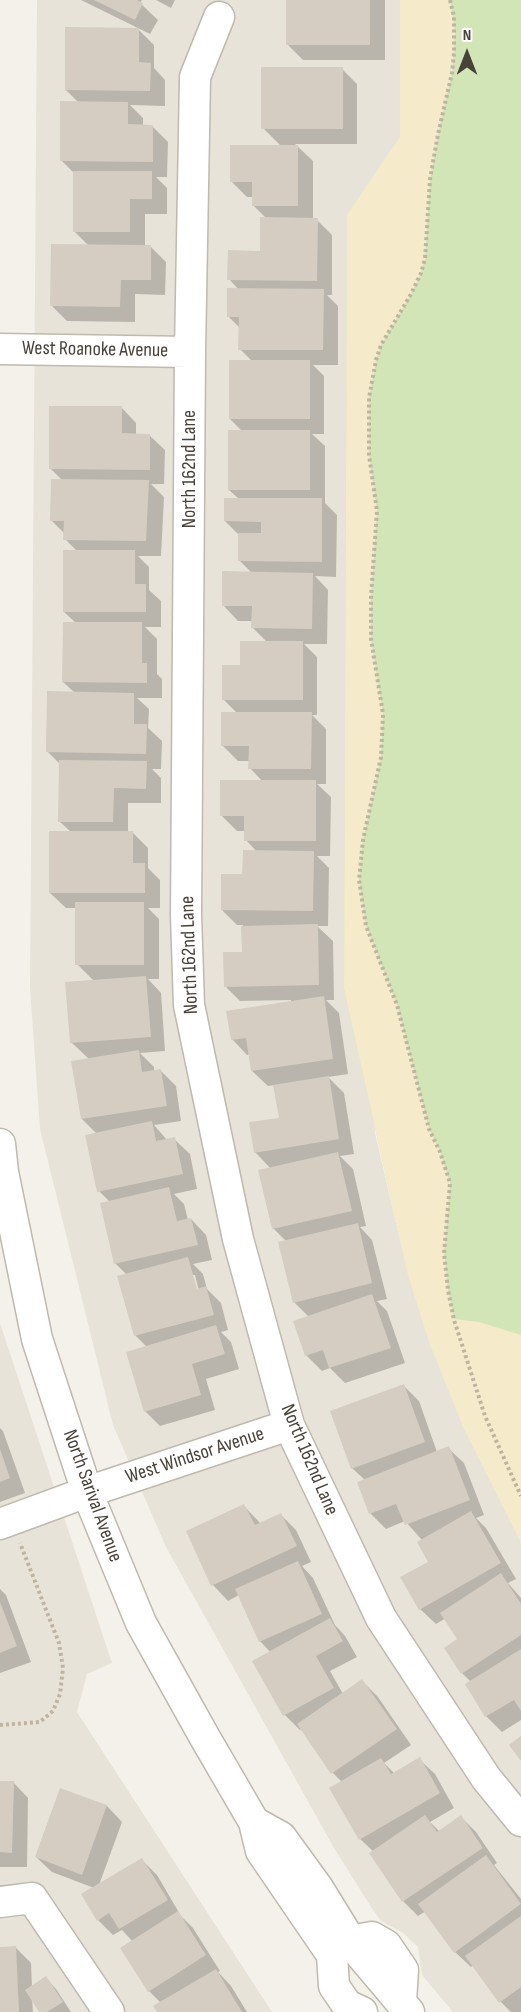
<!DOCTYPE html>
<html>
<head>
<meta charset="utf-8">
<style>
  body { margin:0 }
  #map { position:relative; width:521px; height:2012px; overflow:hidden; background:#f4f1eb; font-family:"Sofia Sans Condensed",sans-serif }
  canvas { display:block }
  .north { position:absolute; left:437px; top:24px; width:60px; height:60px; -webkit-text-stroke:4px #fff; paint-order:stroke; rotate:0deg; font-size:16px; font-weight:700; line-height:24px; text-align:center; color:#484239 }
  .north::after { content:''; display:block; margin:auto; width:21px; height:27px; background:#484239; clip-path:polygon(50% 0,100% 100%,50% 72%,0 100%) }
</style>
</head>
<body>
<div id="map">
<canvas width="521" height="2012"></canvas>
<div class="north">N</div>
</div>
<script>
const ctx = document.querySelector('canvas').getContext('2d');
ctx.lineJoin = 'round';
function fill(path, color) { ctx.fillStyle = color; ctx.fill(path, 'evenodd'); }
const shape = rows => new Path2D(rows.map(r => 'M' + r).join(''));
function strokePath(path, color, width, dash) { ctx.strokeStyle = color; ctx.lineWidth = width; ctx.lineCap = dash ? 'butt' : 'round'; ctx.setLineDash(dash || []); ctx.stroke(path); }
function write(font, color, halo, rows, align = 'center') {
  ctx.font = font + ' "Sofia Sans Condensed",sans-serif'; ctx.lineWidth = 4.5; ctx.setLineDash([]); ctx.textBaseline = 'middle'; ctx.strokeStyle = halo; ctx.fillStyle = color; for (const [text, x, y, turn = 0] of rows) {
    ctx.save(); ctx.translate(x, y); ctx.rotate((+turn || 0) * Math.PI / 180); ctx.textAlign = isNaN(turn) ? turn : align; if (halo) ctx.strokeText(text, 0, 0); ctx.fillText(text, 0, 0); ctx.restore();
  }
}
fill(shape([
  [37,0,400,0,400,137,347,215,375,1133,408,1275,429,1342,464,1429,521,1543,521,2012,453,2012,422,1975,418,1947,403,1933,381,1921,371,1907,334,1848,166,1547,113,1425,40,1129,30,988],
  [0,1323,112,1663,87,1674,77,1712,272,2012,0,2012]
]), '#e8e3d9');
fill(shape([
  [400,0,521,0,521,1543,464,1429,429,1342,408,1275,344,989,347,215,400,137]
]), '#d1e5b7');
fill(shape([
  [400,0,450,0,455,33,452,73,438,134,430,179,425,259,421,273,411,294,381,345,376,360,369,398,369,455,377,511,371,596,371,639,383,714,381,757,363,840,359,880,366,926,397,1005,429,1129,440,1152,450,1183,444,1253,448,1290,454,1319,479,1322,521,1335,521,1543,464,1429,429,1342,408,1275,344,989,347,215,400,137]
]), '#f5ebca');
fill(shape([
  [81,0,142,0,140,3,158,20,150,34],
  [156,0,175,0,171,8],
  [287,0,385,0,385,60,303,60,287,44],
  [139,30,154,45,154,68,165,80,165,106,130,105,143,118,143,126,152,126,168,142,167,177,156,177,167,188,167,214,145,214,145,247,151,247,166,262,165,295,135,294,135,322,67,321,52,306,89,246,74,231,74,173,61,160,79,103,66,90],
  [342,69,357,84,357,144,295,144,313,161,313,220,317,220,332,235,332,295,327,295,338,306,338,365,313,365,324,376,324,434,312,434,325,446,325,503,337,515,336,577,315,576,328,590,327,644,304,644,317,657,317,715,312,715,326,729,326,784,317,784,331,797,330,856,317,856,329,868,328,926,317,926,333,941,334,1000,326,1000,339,1013,348,1074,328,1077,344,1093,354,1154,340,1156,353,1169,366,1226,360,1227,372,1240,387,1299,377,1301,387,1311,405,1363,345,1383,330,1368,322,1371,306,1355,309,1317,294,1302,287,1242,273,1228,271,1169,255,1152,280,1119,275,1085,268,1086,252,1071,250,1054,247,1055,232,1039,291,1002,291,1000,240,1001,225,986,243,953,243,925,237,925,222,910,257,852,246,840,246,831,237,831,222,816,263,782,250,768,250,761,238,761,222,745,237,713,224,700,241,666,267,642,253,628,253,621,238,621,223,605,252,573,239,560,239,535,225,521,239,499,229,490,242,431,230,419,252,361,240,349,240,328,228,316,239,290,229,279,261,252,267,219,254,206,254,197,247,197,232,182,281,146,263,128],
  [121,407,136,423,136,435,149,435,165,450,164,484,151,484,164,497,161,556,138,556,149,567,149,590,161,601,161,627,145,627,157,639,157,674,162,679,162,698,137,698,149,709,148,728,162,741,161,769,152,769,161,778,161,803,128,803,128,832,132,832,148,848,148,868,160,880,160,908,148,908,159,919,159,979,148,979,161,993,165,1051,140,1053,154,1067,154,1071,160,1070,176,1086,181,1121,154,1125,167,1140,174,1139,190,1154,197,1189,174,1194,184,1204,188,1220,191,1219,206,1235,212,1260,193,1264,203,1274,207,1289,221,1303,228,1330,221,1332,231,1342,239,1369,206,1379,215,1410,160,1426,145,1411,147,1347,135,1335,127,1275,115,1263,110,1202,99,1191,97,1134,82,1119,89,1059,71,1042,94,981,77,964,77,908,66,908,50,893,71,832,59,821,60,764,48,752,75,693,63,682,76,623,64,612,78,552,65,539,65,534,52,521,62,480,50,468],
  [191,1275,195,1275,200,1295,197,1296],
  [404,1386,419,1401,437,1452,448,1448,464,1463,484,1515,476,1518,486,1528,516,1579,508,1583,521,1598,521,1720,502,1732,486,1716,467,1685,471,1682,462,1673,459,1639,446,1618,436,1624,420,1609,430,1562,422,1540,405,1521,386,1529,371,1514,358,1483,365,1480,352,1468],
  [0,1428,3,1431,25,1493,0,1502],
  [244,1506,261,1524,281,1515,296,1530,311,1562,302,1566,313,1578,335,1625,345,1636,357,1657,330,1671,343,1694,362,1681,378,1697,411,1745,384,1763,394,1773,419,1759,435,1774,454,1808,430,1822,440,1832,461,1817,476,1832,497,1863,494,1865,521,1899,521,2012,511,2012,501,2002,473,1965,471,1967,455,1952,426,1911,418,1916,403,1901,374,1852,360,1839,342,1782,333,1773,303,1729,300,1730,285,1715,271,1653,260,1641,239,1595,228,1601,213,1585,188,1532],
  [0,1589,6,1595,31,1662,0,1673],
  [0,1782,13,1782,28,1798,27,1867,0,1867],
  [61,1790,107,1806,122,1822,99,1885,142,1860,157,1875,181,1916,193,1928,220,1971,218,1972,231,1986,247,2012,159,2012,161,2003,149,1991,133,1942,122,1930,113,1935,98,1920,94,1888,52,1872,36,1857],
  [15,1947,31,1963,32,1987,46,1978,56,1989,71,2012,41,2012,32,1999,33,2012,0,2012,0,1948]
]), '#0003');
fill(shape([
  [94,0,137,0,143,3,135,20],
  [286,0,370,0,370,45,286,45],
  [65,27,139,28,139,62,151,63,150,91,65,90],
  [261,67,343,67,343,129,261,129],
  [60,101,128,102,128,124,153,125,153,162,60,161],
  [230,145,298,145,298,206,252,206,252,182,230,182],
  [73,171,152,171,152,199,130,199,130,232,73,232],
  [260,217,318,218,317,281,227,280,228,250,260,251],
  [51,244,151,245,151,280,121,280,120,307,50,306],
  [227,288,324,289,323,350,238,350,239,317,227,317],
  [229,360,310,360,310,419,229,419],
  [49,406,122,406,122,433,150,434,150,470,49,469],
  [228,430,310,430,310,490,228,490],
  [51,479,149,480,146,541,63,540,64,521,50,521],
  [224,498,322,498,322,562,238,561,238,533,261,533,261,522,224,521],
  [63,550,135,550,135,584,146,584,146,612,63,612],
  [222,571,313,573,312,629,251,628,252,606,222,606],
  [63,622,142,622,142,663,147,663,147,683,62,682],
  [240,641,303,641,303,700,222,700,222,665,240,665],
  [47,691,134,693,134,724,147,724,146,754,46,752],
  [221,712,312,712,311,769,248,769,249,746,221,746],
  [59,760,147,761,146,789,114,788,113,822,58,822],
  [220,780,316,780,316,841,244,841,244,816,220,816],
  [49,831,133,831,133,863,145,863,145,893,49,893],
  [243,850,314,851,313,911,221,910,221,874,242,874],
  [75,902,144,902,144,965,75,965],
  [318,924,319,985,224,987,223,952,242,952,241,926],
  [146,976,151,1037,70,1043,65,982],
  [324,996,333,1059,251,1071,246,1038,231,1040,226,1011],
  [139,1050,142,1072,161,1069,167,1106,81,1119,71,1061],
  [329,1076,339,1139,254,1153,249,1122,279,1118,273,1085],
  [152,1121,156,1141,175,1137,183,1174,97,1192,85,1135],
  [338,1152,352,1211,272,1229,258,1170],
  [169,1187,177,1221,191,1218,198,1245,114,1264,100,1203],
  [358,1223,372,1283,293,1303,278,1242],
  [188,1257,197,1289,206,1286,214,1315,134,1336,117,1276],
  [372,1294,391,1348,329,1368,323,1350,305,1356,293,1321],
  [216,1325,225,1354,192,1364,201,1395,144,1412,126,1352],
  [404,1384,425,1442,351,1469,330,1411],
  [449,1446,470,1500,405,1525,396,1504,369,1514,357,1482],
  [0,1449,10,1478,0,1482],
  [244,1504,255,1525,281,1513,297,1546,211,1586,186,1531],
  [471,1511,501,1563,419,1610,400,1577,428,1562,417,1542],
  [298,1561,322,1614,259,1642,235,1589],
  [501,1573,521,1604,521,1635,461,1674,444,1648,457,1639,440,1613],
  [0,1602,17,1646,0,1653],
  [330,1618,343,1641,316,1656,334,1688,283,1716,252,1661],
  [521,1649,521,1711,514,1700,485,1717,465,1684],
  [362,1679,397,1729,331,1774,297,1724],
  [521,1736,521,1761,509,1745],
  [420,1757,440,1793,359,1840,329,1788,381,1758,391,1774],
  [0,1781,14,1781,12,1853,0,1852],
  [60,1788,107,1805,82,1875,35,1857],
  [425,1815,437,1832,461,1815,483,1848,402,1902,369,1853],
  [486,1855,521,1904,454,1953,418,1904],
  [142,1858,168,1900,119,1929,109,1913,97,1921,81,1894],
  [178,1911,206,1955,148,1992,120,1948],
  [521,1916,521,1987,499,2003,465,1956],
  [16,1946,19,2012,0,2012,0,1947],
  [216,1969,242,2012,157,2012,153,2006],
  [46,1976,63,2002,47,2012,39,2012,25,1990]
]), '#d5cdc1');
const minor = shape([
  [219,17,195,77,190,352,186,915,189,1005,238,1239,289,1425,381,1618,486,1778,521,1821],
  [0,349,190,352],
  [0,1144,3,1172,37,1339,87,1492,141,1623,204,1736,254,1822,261,1851,332,1955,334,1986,347,2005,362,2012],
  [0,1524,87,1492,289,1425],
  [254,1822,281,1837,318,1888,355,1948,409,2012],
  [0,1902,32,1898,109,2012],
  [339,1949,350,1941,372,1937,386,1945,403,1970,401,2001]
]);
strokePath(minor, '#bfb9ae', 33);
strokePath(shape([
  [450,0,454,17,454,53,452,73,438,134,430,179,425,259,421,273,411,294,381,345,376,360,369,398,369,455,377,511,371,596,371,639,383,714,381,757,363,840,359,880,366,926,397,1005,429,1129,440,1152,450,1183,444,1253,448,1290,454,1320,485,1416,521,1496],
  [0,1725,40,1722,53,1711,60,1694,63,1668,59,1643,20,1543]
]), '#c0b4a0', 4, [3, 3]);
strokePath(minor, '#fff', 30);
write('20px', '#484239', '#fff', [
  ["West Roanoke Avenue",95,350,1],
  ["North 162nd Lane",190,469,-90],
  ["North 162nd Lane",190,955,-92],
  ["West Windsor Avenue",195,1456,-18],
  ["North 162nd Lane",309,1460,67],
  ["North Sarival Avenue",92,1496,70]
]);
</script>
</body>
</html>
